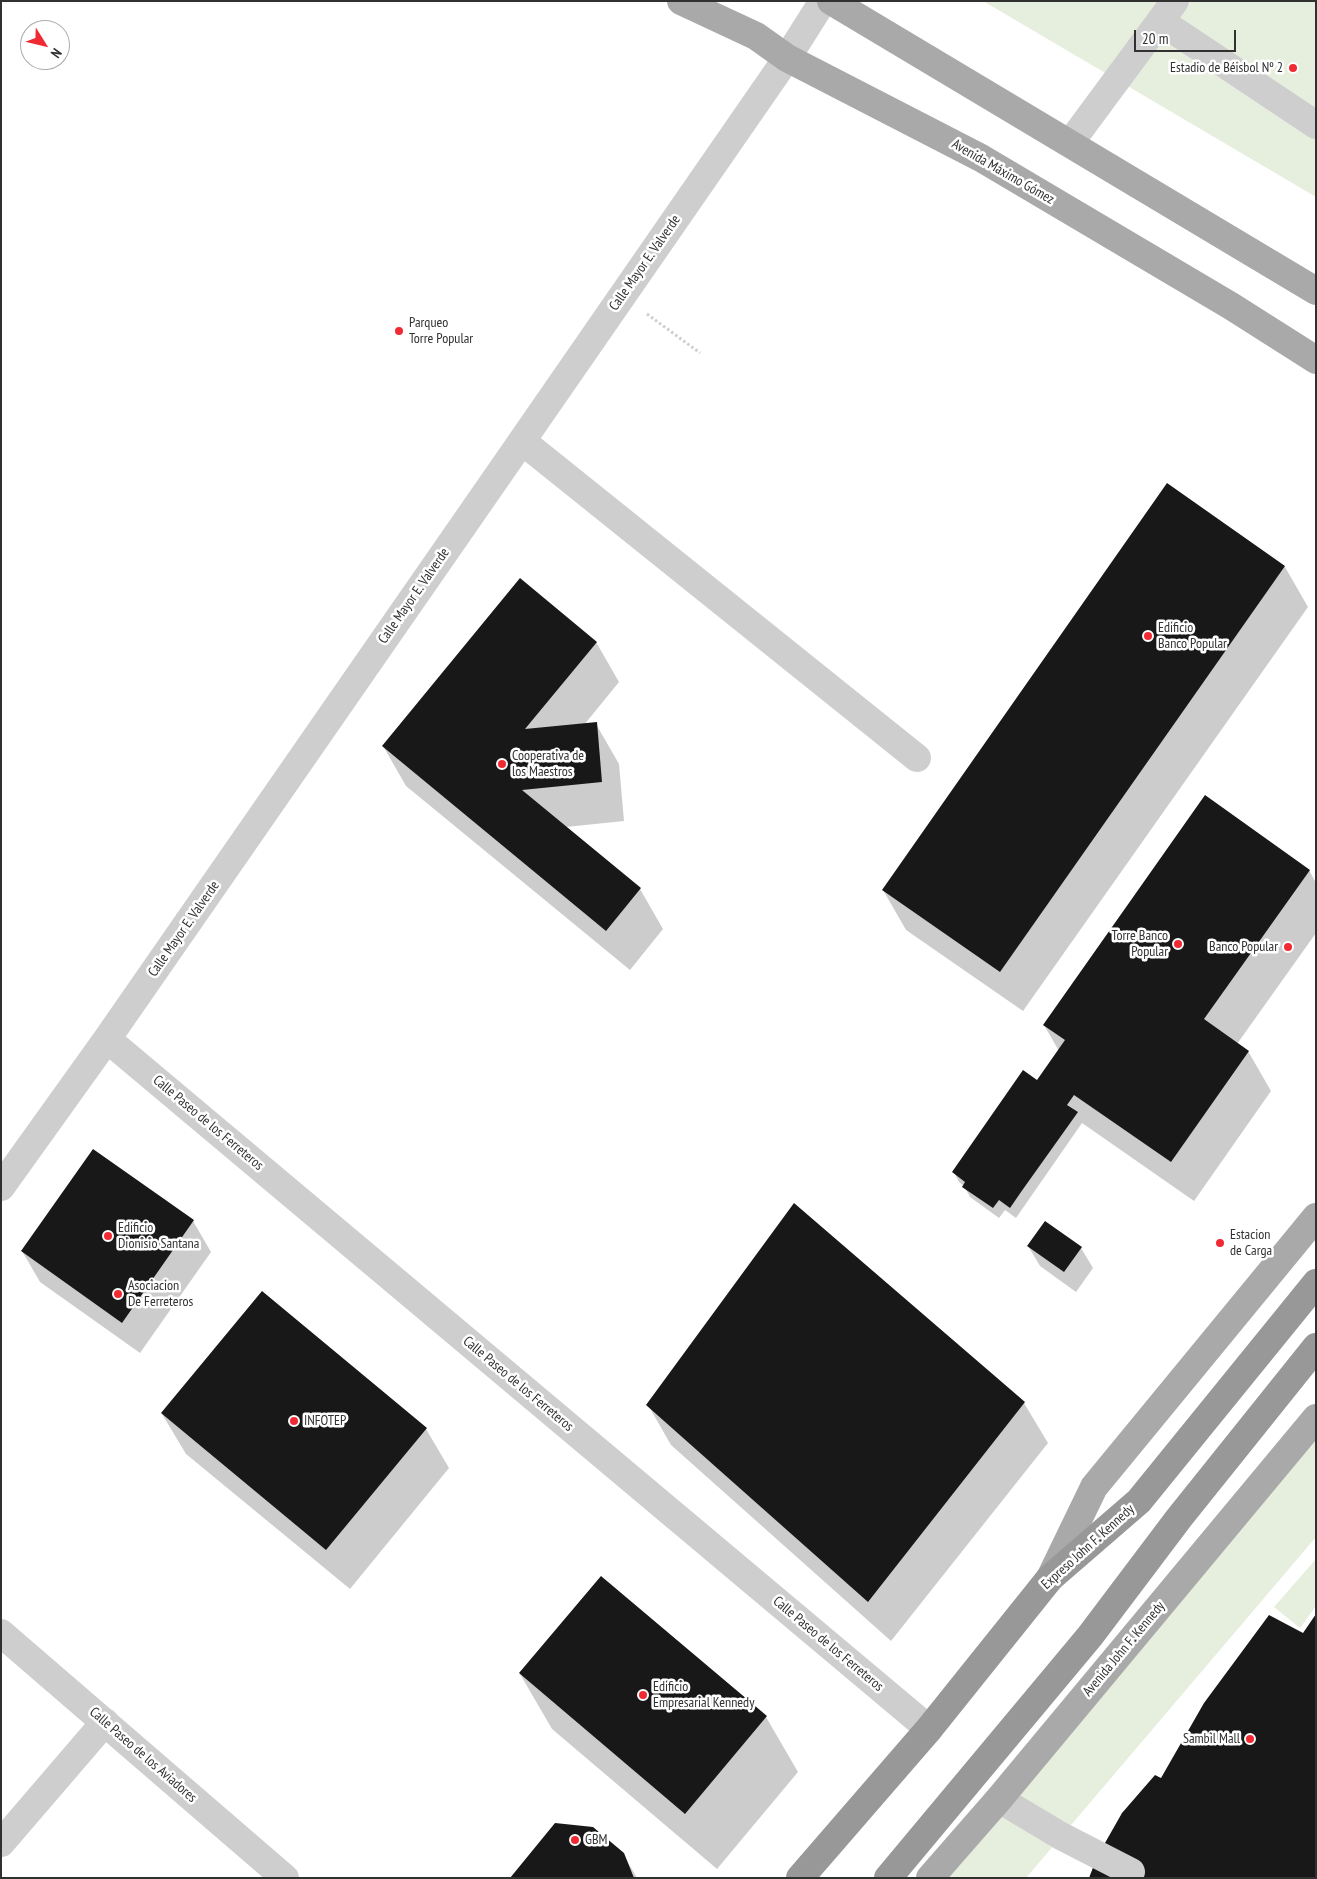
<!DOCTYPE html>
<html>
<head>
<meta charset="utf-8">
<style>
  body { margin:0 }
  #map { position:relative; width:1317px; height:1879px; overflow:hidden; background:#fff; font-family:"PT Sans Narrow",sans-serif }
  canvas { display:block }
  .frame { position:absolute; inset:0; border:2px solid #313131; pointer-events:none }
  .north { position:absolute; left:20px; top:20px; width:50px; height:50px; box-sizing:border-box; background:#fff; border:1px solid #adadad; border-radius:50%; rotate:126deg; font-size:14px; font-weight:700; line-height:20px; text-align:center; color:#313131 }
  .north::after { content:''; display:block; margin:auto; width:18px; height:22px; background:#f02a33; clip-path:polygon(50% 0,100% 100%,50% 72%,0 100%) }
  .scale { position:absolute; left:1134px; top:30px; width:102px; height:22px; box-sizing:border-box; border:2px solid #313131; border-top:0; padding-left:6px; font-size:15px; line-height:18px; white-space:nowrap; color:#313131; -webkit-text-stroke:4px #fff; paint-order:stroke }
</style>
</head>
<body>
<div id="map">
<canvas width="1317" height="1879"></canvas>
<div class="frame"></div>
<div class="north">N</div>
<div class="scale">20 m</div>
</div>
<script>
const ctx = document.querySelector('canvas').getContext('2d');
ctx.lineJoin = 'round';
function fill(path, color) { ctx.fillStyle = color; ctx.fill(path, 'evenodd'); }
const shape = rows => new Path2D(rows.map(r => 'M' + r).join(''));
function strokePath(path, color, width, dash) { ctx.strokeStyle = color; ctx.lineWidth = width; ctx.lineCap = dash ? 'butt' : 'round'; ctx.setLineDash(dash || []); ctx.stroke(path); }
function write(font, color, halo, rows, align = 'center') {
  ctx.font = font + ' "PT Sans Narrow",sans-serif'; ctx.lineWidth = 5; ctx.setLineDash([]); ctx.textBaseline = 'middle'; ctx.strokeStyle = halo; ctx.fillStyle = color; for (const [text, x, y, turn = 0] of rows) {
    ctx.save(); ctx.translate(x, y); ctx.rotate((+turn || 0) * Math.PI / 180); ctx.textAlign = isNaN(turn) ? turn : align; if (halo) ctx.strokeText(text, 0, 0); ctx.fillText(text, 0, 0); ctx.restore();
  }
}
fill(shape([
  [983,1,1316,1,1316,197,1277,174],
  [1316,1430,1316,1537,1026,1878,946,1878],
  [1316,1559,1316,1606,1300,1628,1274,1607]
]), '#e6eede');
fill(shape([
  [1168,485,1285,567,1308,607,1023,1011,906,930,883,890],
  [596,642,619,682,584,725,596,724,619,764,624,821,566,827,640,889,663,929,630,970,406,786,383,746],
  [1309,870,1316,883,1316,933,1237,1044,1248,1051,1271,1091,1194,1201,1082,1123,1016,1218,1005,1210,999,1218,970,1197,964,1186,959,1182,954,1172,1037,1081,1059,1051,1044,1025],
  [94,1151,193,1221,211,1252,140,1353,40,1282,22,1251],
  [794,1205,1024,1403,1048,1443,891,1641,671,1445,648,1405],
  [1028,1246,1081,1248,1093,1268,1076,1292,1040,1266],
  [162,1414,426,1429,449,1468,350,1589,186,1454],
  [601,1577,766,1717,798,1772,717,1869,552,1729,520,1674],
  [623,1854,637,1878,512,1878]
]), '#0003');
fill(shape([
  [1167,483,1285,566,1000,972,882,890],
  [520,578,597,642,525,729,597,722,602,782,522,790,641,888,606,931,382,746],
  [1205,795,1310,870,1204,1019,1249,1051,1171,1162,1074,1095,1067,1105,1078,1112,1021,1192,1010,1208,999,1200,993,1208,962,1187,965,1182,952,1172,1023,1070,1037,1080,1065,1040,1043,1025],
  [93,1149,194,1220,122,1323,21,1251],
  [794,1203,1025,1402,868,1602,646,1405],
  [1045,1221,1082,1247,1064,1272,1027,1246],
  [262,1291,427,1428,326,1550,161,1413],
  [601,1576,767,1716,685,1814,519,1673],
  [1316,1614,1316,1878,1089,1878,1097,1857,1122,1813,1155,1775,1161,1778,1204,1703,1269,1615,1303,1633],
  [555,1823,593,1827,624,1853,634,1878,510,1878]
]), '#181818');
strokePath(shape([
  [647,314,700,353]
]), '#cecece', 3, [2.5, 2.5]);
strokePath(shape([
  [1160,21,1316,125],
  [1070,143,1175,1],
  [522,441,917,758],
  [107,1039,929,1729],
  [1,1187,107,1039,499,474,787,58,823,1],
  [1,1633,285,1878],
  [999,1799,1061,1836,1131,1872],
  [1,1843,105,1722]
]), '#cecece', 28);
strokePath(shape([
  [681,1,756,36,787,58,981,158,1231,306,1316,360],
  [831,1,1316,291],
  [1050,1578,1094,1487,1316,1217],
  [930,1878,999,1799,1316,1418]
]), '#a9a9a9', 28);
strokePath(shape([
  [800,1878,929,1729,1050,1578,1139,1501,1316,1283],
  [888,1878,1090,1636,1179,1518,1316,1347]
]), '#989898', 28);
for (const [x, y, r, color] of [
  [1293,68,5,"#f02a33"],
  [399,331,5,"#f02a33"],
  [1148,636,5,"#f02a33"],
  [502,764,5,"#f02a33"],
  [1178,944,5,"#f02a33"],
  [1288,947,5,"#f02a33"],
  [108,1236,5,"#f02a33"],
  [1220,1243,5,"#f02a33"],
  [118,1294,5,"#f02a33"],
  [294,1421,5,"#f02a33"],
  [643,1695,5,"#f02a33"],
  [1250,1739,5,"#f02a33"],
  [575,1840,5,"#f02a33"]
]) { const dot = new Path2D(); dot.arc(x, y, r, 0, 2 * Math.PI); ctx.fillStyle = color; ctx.fill(dot); strokePath(dot, '#fff', 2); }
write('14px', '#313131', '#fff', [
  ["Estadio de Béisbol Nº 2",1283,68,"right"],
  ["Parqueo",409,323],
  ["Torre Popular",409,339],
  ["Edificio",1158,628],
  ["Banco Popular",1158,644],
  ["Cooperativa de",512,756],
  ["los Maestros",512,772],
  ["Torre Banco",1168,936,"right"],
  ["Popular",1168,952,"right"],
  ["Banco Popular",1278,947,"right"],
  ["Edificio",118,1228],
  ["Dionisio Santana",118,1244],
  ["Estacion",1230,1235],
  ["de Carga",1230,1251],
  ["Asociacion",128,1286],
  ["De Ferreteros",128,1302],
  ["INFOTEP",304,1421],
  ["Edificio",653,1687],
  ["Empresarial Kennedy",653,1703],
  ["Sambil Mall",1240,1739,"right"],
  ["GBM",585,1840]
], 'left');
write('14px', '#313131', '#fff', [
  ["Avenida Máximo Gómez",1003,172,30],
  ["Calle Mayor E. Valverde",645,263,-55],
  ["Calle Mayor E. Valverde",414,596,-55],
  ["Calle Mayor E. Valverde",184,929,-55],
  ["Calle Paseo de los Ferreteros",208,1123,40],
  ["Calle Paseo de los Ferreteros",518,1384,40],
  ["Expreso John F. Kennedy",1088,1547,-42],
  ["Calle Paseo de los Ferreteros",828,1644,40],
  ["Avenida John F. Kennedy",1124,1649,-50],
  ["Calle Paseo de los Aviadores",143,1755,41]
]);
</script>
</body>
</html>
